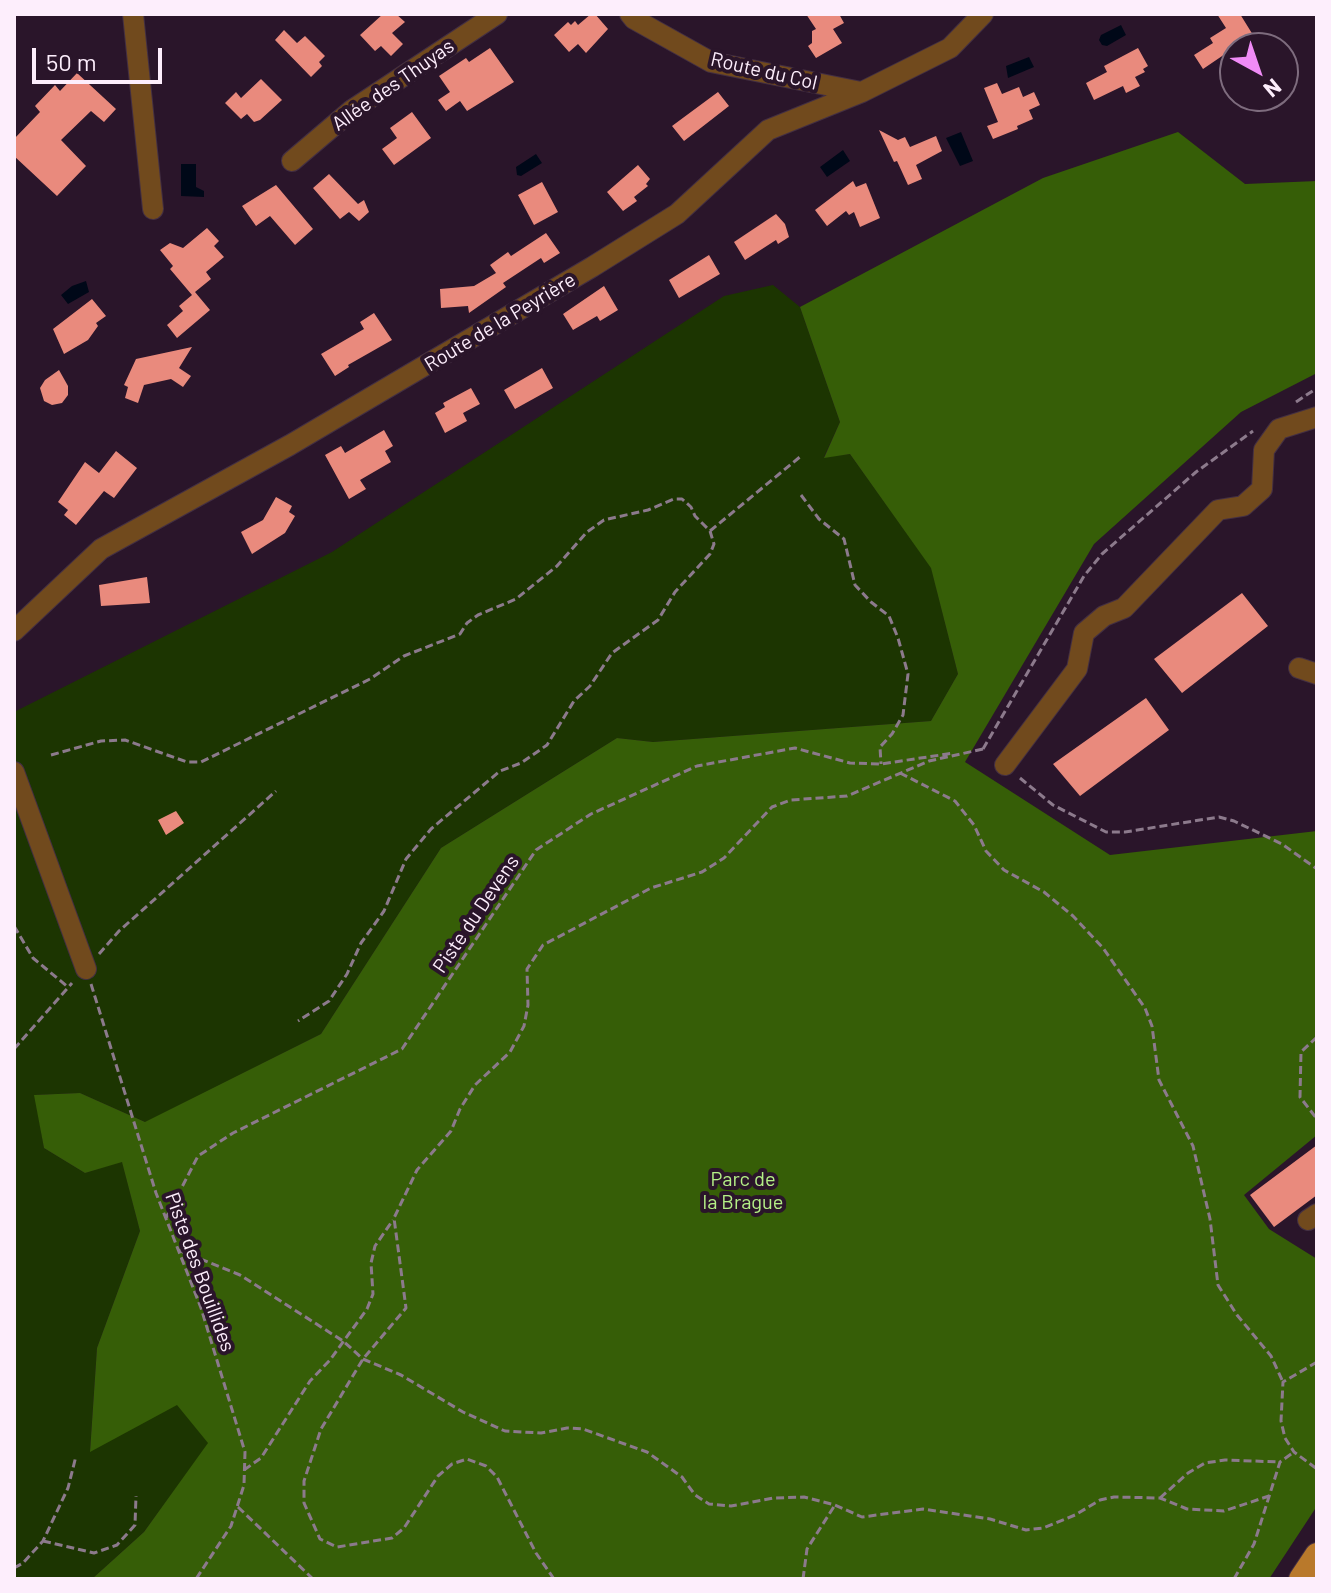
<!DOCTYPE html>
<html>
<head>
<meta charset="utf-8">
<style>
  body { margin:0 }
  #map { position:relative; width:1331px; height:1593px; overflow:hidden; background:#2a152a; font-family:Barlow,sans-serif }
  canvas { display:block }
  .frame { position:absolute; inset:0; border:16px solid #fdeefc; pointer-events:none }
  .north { position:absolute; left:1219px; top:32px; width:80px; height:80px; box-sizing:border-box; background:#2a152a; border:2px solid #7e6c7e; border-radius:50%; rotate:140deg; font-size:22px; font-weight:700; line-height:32px; text-align:center; color:#fdeefc }
  .north::after { content:''; display:block; margin:auto; width:28px; height:36px; background:#f08bf6; clip-path:polygon(50% 0,100% 100%,50% 72%,0 100%) }
  .scale { position:absolute; left:32px; top:48px; width:130px; height:36px; box-sizing:border-box; border:4px solid #fdeefc; border-top:0; padding-left:10px; font-size:24px; line-height:28px; white-space:nowrap; color:#fdeefc; -webkit-text-stroke:6px #2a152a; paint-order:stroke }
</style>
</head>
<body>
<div id="map">
<canvas width="1331" height="1593"></canvas>
<div class="frame"></div>
<div class="north">N</div>
<div class="scale">50 m</div>
</div>
<script>
const ctx = document.querySelector('canvas').getContext('2d');
ctx.lineJoin = 'round';
function fill(path, color) { ctx.fillStyle = color; ctx.fill(path, 'evenodd'); }
const shape = rows => new Path2D(rows.map(r => 'M' + r).join(''));
function strokePath(path, color, width, dash) { ctx.strokeStyle = color; ctx.lineWidth = width; ctx.lineCap = dash ? 'butt' : 'round'; ctx.setLineDash(dash || []); ctx.stroke(path); }
function write(font, color, halo, rows, align = 'center') {
  ctx.font = font + ' Barlow,sans-serif'; ctx.lineWidth = 8; ctx.setLineDash([]); ctx.textBaseline = 'middle'; ctx.strokeStyle = halo; ctx.fillStyle = color; for (const [text, x, y, turn = 0] of rows) {
    ctx.save(); ctx.translate(x, y); ctx.rotate((+turn || 0) * Math.PI / 180); ctx.textAlign = isNaN(turn) ? turn : align; if (halo) ctx.strokeText(text, 0, 0); ctx.fillText(text, 0, 0); ctx.restore();
  }
}
fill(shape([
  [773,285,800,307,840,422,824,457,850,454,931,567,958,674,931,721,653,742,617,738,441,848,321,1034,170,1110,363,1085,448,920,622,805,794,738,926,756,893,796,949,856,1194,1023,1123,1263,1193,1396,1230,1390,1096,1462,1027,1561,1041,1579,323,1579,289,1548,145,1122,80,1093,35,1095,44,1148,85,1173,122,1161,140,1231,97,1348,90,1451,177,1404,209,1443,144,1532,92,1579,14,1579,14,712,332,552,724,296]
]), '#1c3501');
fill(shape([
  [1178,132,1245,184,1317,181,1317,373,1241,412,1094,544,965,762,1110,855,1317,831,1317,1135,1244,1195,1269,1229,1317,1259,1317,1506,1269,1579,92,1579,144,1532,208,1443,177,1405,90,1452,97,1348,140,1231,122,1162,85,1173,44,1148,34,1095,80,1093,145,1122,321,1034,441,848,617,738,653,742,931,721,958,674,931,568,850,454,824,458,840,422,800,307,1043,178]
]), '#365e07');
fill(shape([
  [1121,25,1126,35,1107,46,1102,45,1099,40,1101,35],
  [1029,57,1034,67,1008,78,1006,66],
  [961,132,973,161,960,166,946,138],
  [843,150,850,161,827,177,820,167],
  [536,154,542,163,521,176,517,175,516,167],
  [181,164,196,164,196,187,204,191,204,197,181,196],
  [86,281,89,292,68,304,61,295,72,286]
]), '#000818');
fill(shape([
  [383,14,396,14,405,22,392,33,403,44,391,56,381,46,375,51,360,35],
  [591,14,595,14,608,29,586,53,578,44,569,52,554,35,568,22,571,25,575,21,578,25],
  [806,14,839,14,844,23,833,29,842,43,816,58,808,46,812,43,812,31,816,29],
  [1217,14,1240,14,1253,35,1203,69,1194,55,1213,43,1210,38,1226,28],
  [284,30,297,43,305,36,325,56,319,62,322,66,311,77,275,40],
  [490,48,514,82,467,111,460,101,446,111,438,100,450,92,439,76,466,58,469,62],
  [1138,48,1148,66,1143,69,1145,72,1135,77,1140,86,1126,93,1123,86,1094,100,1086,83,1107,72,1104,66],
  [77,73,116,109,104,122,91,111,61,140,86,166,57,196,14,156,14,139,40,112,35,106,55,85,60,91],
  [261,79,282,100,260,120,254,122,247,114,241,119,225,103,236,92,241,98],
  [997,83,1002,94,1019,87,1023,97,1034,92,1040,105,1029,110,1033,119,1017,126,1018,129,993,139,987,126,998,122,984,88],
  [718,92,729,106,684,141,672,126],
  [412,112,431,138,394,165,382,149,397,138,390,128],
  [879,130,898,140,905,137,910,147,936,136,942,151,916,165,922,179,908,185,897,161,894,162],
  [638,165,650,179,646,184,648,186,634,197,637,201,623,211,607,192],
  [329,174,358,204,364,200,369,212,359,221,349,212,340,219,313,188],
  [853,181,856,187,866,183,880,218,860,227,854,212,849,215,846,211,827,226,815,210],
  [542,182,558,212,534,225,518,195],
  [276,185,313,229,295,245,270,216,256,226,242,206],
  [776,214,785,224,789,237,778,244,776,240,745,260,734,242],
  [207,228,219,241,214,246,224,257,206,272,211,279,195,292,210,310,177,338,167,325,183,311,179,306,192,295,170,269,173,266,160,250,170,243,183,248],
  [546,233,560,253,544,263,541,258,503,283,506,287,469,313,468,306,441,308,440,289,474,286,496,273,490,265,508,252,511,256],
  [709,255,720,274,679,298,669,280],
  [604,286,618,310,600,321,597,316,573,330,563,314],
  [92,299,106,316,96,323,98,326,88,340,64,354,53,329],
  [374,313,392,340,348,365,349,367,335,376,321,354,364,329,360,322],
  [192,347,179,368,191,376,183,387,171,379,144,385,138,403,125,398,128,387,124,385,136,359],
  [542,368,553,388,515,409,504,390],
  [59,370,68,386,68,395,62,403,52,405,44,401,40,388,45,380],
  [471,388,480,404,463,413,467,421,445,433,435,413,445,407,443,403],
  [384,430,393,446,385,451,391,462,360,480,366,489,349,499,325,455,341,446,345,453],
  [116,451,137,468,114,498,104,491,76,525,64,515,68,510,58,502,85,462,99,473],
  [276,497,292,506,289,512,295,516,285,533,252,554,241,532,263,520],
  [147,577,150,603,101,606,99,585],
  [1242,593,1268,626,1182,693,1154,659],
  [1146,698,1169,730,1080,796,1053,764],
  [176,811,184,823,166,835,158,820],
  [1317,1145,1317,1195,1274,1227,1250,1195]
]), '#e98a7d');
const minor = shape([
  [133,14,153,209],
  [630,14,634,19,711,62,861,92],
  [292,161,352,110,497,14],
  [14,631,101,549,290,445,592,267,677,214,768,130,862,92,950,48,983,14],
  [1299,668,1317,674],
  [1005,765,1077,669,1084,633,1104,616,1124,608,1218,510,1243,506,1262,489,1264,450,1279,429,1317,417],
  [14,772,86,969],
  [1308,1220,1317,1214]
]);
const major = shape([
  [1301,1579,1317,1555]
]);
strokePath(minor, '#432f43', 22);
strokePath(major, '#432f43', 26);
strokePath(shape([
  [1296,402,1317,388],
  [801,495,819,519,844,539,855,585,871,602,889,616,898,638,908,674,903,715,892,734,880,747,881,764],
  [710,531,801,456],
  [983,749,1084,576,1102,554,1196,472,1253,431],
  [51,755,101,741,125,740,187,762,201,762,370,679,404,656,460,634,467,623,478,615,516,599,557,566,587,532,604,520,648,510,674,499,682,499,691,507,695,516,710,531,714,544,710,554,675,592,658,620,612,653,590,686,574,701,547,745,521,763,500,771,431,829,406,859,384,911,361,943,347,974,329,1001,298,1021],
  [900,773,955,801,974,825,986,851,1004,870,1044,892,1073,916,1103,948,1145,1008,1152,1026,1159,1080,1193,1146,1210,1219,1218,1285,1237,1315,1271,1356,1283,1382],
  [1020,778,1053,805,1106,832,1125,832,1219,817,1234,821,1282,844,1317,869],
  [14,926,33,958,68,987],
  [99,954,119,931,276,791],
  [91,984,156,1193,201,1308,245,1452,244,1485,231,1526,196,1579],
  [1317,1037,1301,1052,1300,1097,1317,1119],
  [14,1049,72,983],
  [166,1218,198,1156,233,1133,402,1049,536,850,591,814,697,766,795,748,850,763,881,764,954,753],
  [178,1250,240,1275,343,1341,363,1359,401,1375,463,1412,505,1431,541,1433,567,1428,583,1429,647,1452,682,1477,695,1495,709,1504,731,1506,773,1498,804,1497,835,1505,862,1517,923,1509,990,1519,1026,1530,1043,1528,1075,1515,1100,1500,1114,1497,1160,1498,1187,1509,1224,1511,1269,1496],
  [1317,1362,1283,1382,1281,1421,1285,1438,1294,1452,1317,1469],
  [244,1470,261,1458,310,1381,330,1360,367,1309,373,1294,371,1263,375,1246,393,1220],
  [1160,1498,1188,1473,1205,1463,1225,1460,1280,1462],
  [238,1507,313,1579],
  [43,1541,94,1553,117,1545,135,1525,136,1496],
  [14,1568,23,1563,43,1541,68,1488,76,1456],
  [554,1579,536,1553,497,1477,486,1466,467,1459,452,1464,438,1476,404,1528,392,1538,337,1547,320,1539,304,1503,304,1481,321,1429,363,1359,406,1308,394,1218,417,1170,451,1131,460,1109,475,1085,510,1052,524,1026,528,1005,527,969,543,945,651,888,702,872,724,858,772,807,791,800,847,796,929,761,983,749],
  [803,1579,807,1549,835,1505],
  [1234,1579,1254,1544,1280,1462,1294,1452]
]), '#8c7a8c', 3, [8, 4]);
strokePath(minor, '#714a1d', 20);
strokePath(major, '#b9792b', 24);
write('20px', '#fdeefc', '#2a152a', [
  ["Route du Col",764,71,13],
  ["Allée des Thuyas",393,85,-35],
  ["Route de la Peyrière",500,322,-31],
  ["Piste du Devens",476,914,-56],
  ["Piste des Bouillides",200,1272,70]
]);
write('20px', '#b5f087', '#2a152a', [
  ["Parc de",743,1179],
  ["la Brague",743,1202]
]);
</script>
</body>
</html>
